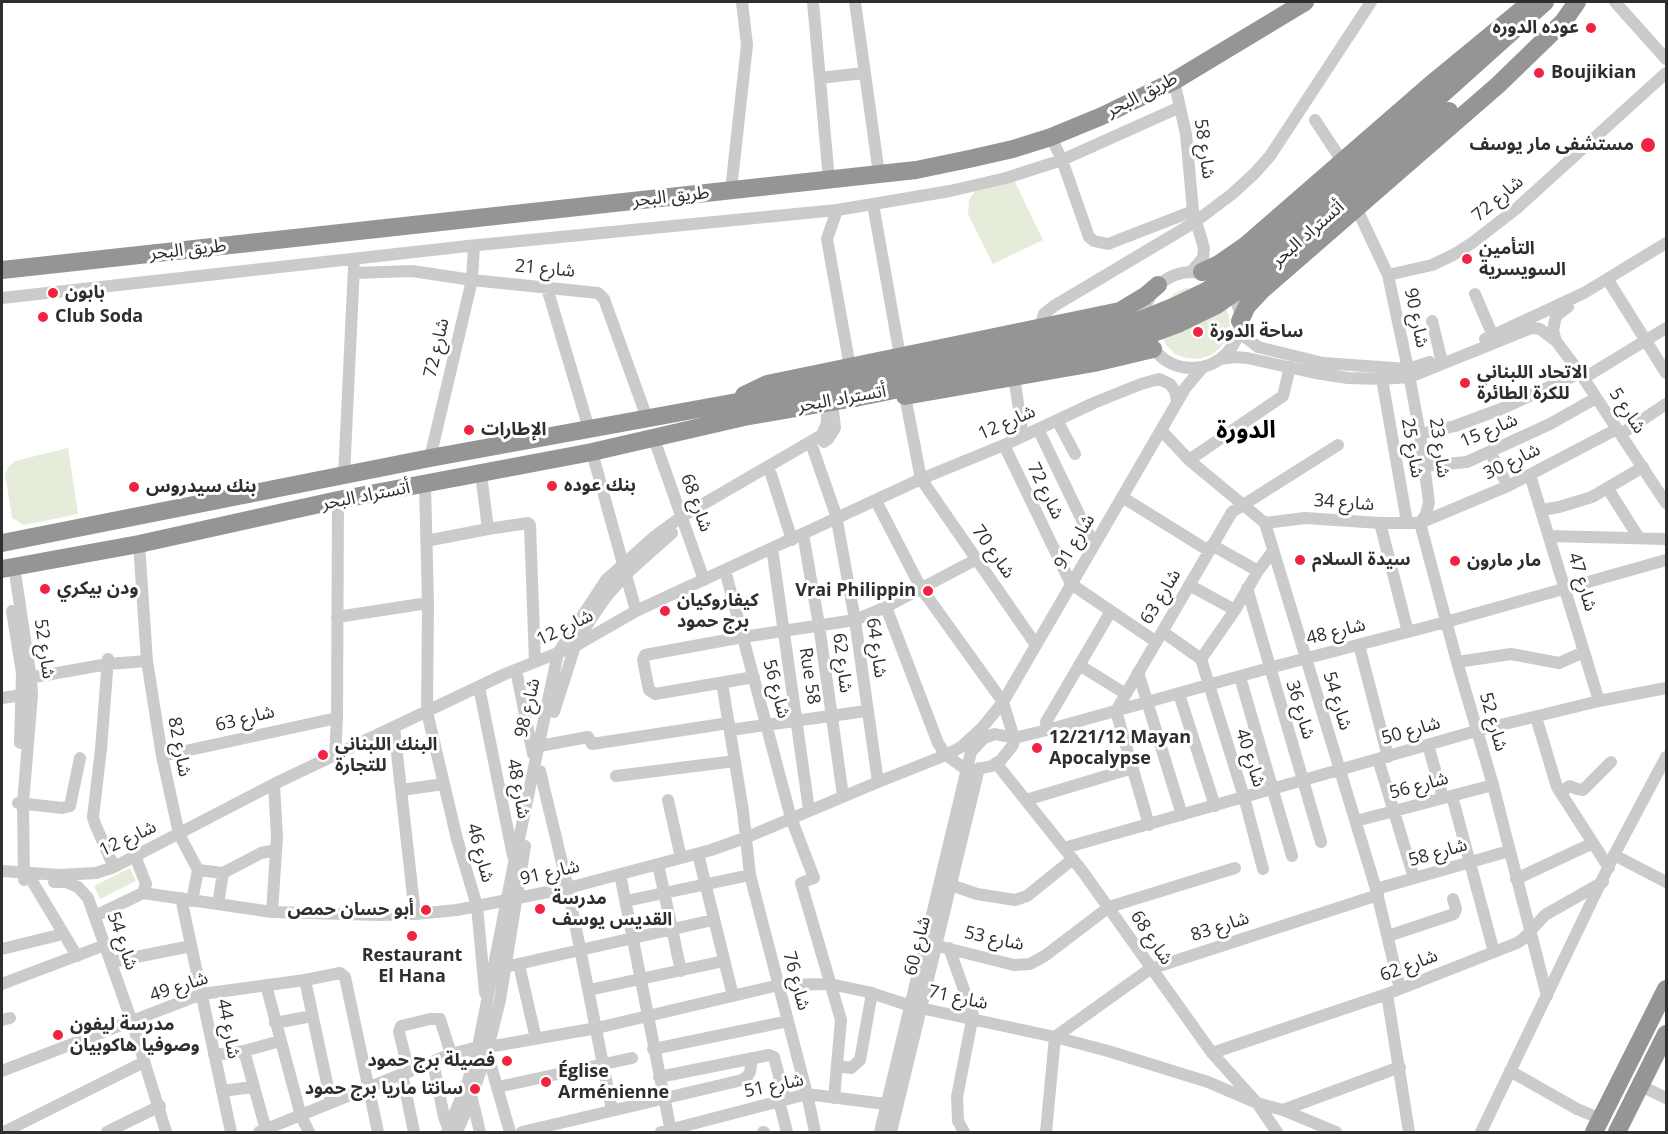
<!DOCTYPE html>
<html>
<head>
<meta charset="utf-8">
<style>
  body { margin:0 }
  #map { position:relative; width:1668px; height:1134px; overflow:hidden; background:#fff; font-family:"Open Sans",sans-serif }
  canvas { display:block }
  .frame { position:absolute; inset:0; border:3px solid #2e2e2e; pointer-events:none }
</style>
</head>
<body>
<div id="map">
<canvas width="1668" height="1134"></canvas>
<div class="frame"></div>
</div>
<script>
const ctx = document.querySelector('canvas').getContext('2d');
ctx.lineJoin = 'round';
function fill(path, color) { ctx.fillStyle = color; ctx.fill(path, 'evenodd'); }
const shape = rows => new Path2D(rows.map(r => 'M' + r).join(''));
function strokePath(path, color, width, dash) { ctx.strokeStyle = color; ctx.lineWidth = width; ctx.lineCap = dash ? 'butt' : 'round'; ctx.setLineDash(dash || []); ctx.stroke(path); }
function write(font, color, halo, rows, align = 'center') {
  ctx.font = font + ' "Open Sans","Noto Sans Arabic",sans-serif'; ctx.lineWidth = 6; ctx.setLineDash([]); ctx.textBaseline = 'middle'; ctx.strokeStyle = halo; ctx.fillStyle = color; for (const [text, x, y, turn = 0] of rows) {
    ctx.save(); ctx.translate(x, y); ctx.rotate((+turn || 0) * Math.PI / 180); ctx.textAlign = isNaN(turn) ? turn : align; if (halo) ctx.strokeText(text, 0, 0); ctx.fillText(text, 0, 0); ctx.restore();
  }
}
fill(shape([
  [1014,180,1043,240,993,264,968,214,969,200,976,190],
  [1186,288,1197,288,1225,305,1229,316,1230,328,1227,339,1220,348,1211,355,1199,359,1186,358,1175,354,1166,345,1160,334,1166,301,1175,293],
  [68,448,78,514,24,525,12,518,5,474,9,466,15,461],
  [130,868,136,881,100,899,94,886]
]), '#e5ecda');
strokePath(shape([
  [813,2,829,180],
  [855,2,879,174],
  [1615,2,1666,59],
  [820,78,864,73],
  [1174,81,1186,134,1193,211,1204,248,1203,258,1192,271],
  [1315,120,1342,161],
  [1051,137,1062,160,1089,237,1094,241,1108,244,1193,211],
  [731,190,747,45,742,2],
  [873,204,900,356],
  [1357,209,1388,275,1408,369,1420,434,1429,502,1426,514,1420,523],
  [837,210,827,239,850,367],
  '1144 320a48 48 0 1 1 96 0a48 48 0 1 1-96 0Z',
  [354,273,412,271,472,280,598,293,604,299,647,418],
  [1388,275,1432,265,1453,255,1472,243,1516,209,1666,73],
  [1608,280,1666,373],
  [547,288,589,429],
  [1475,294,1493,336],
  [2,298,468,246,837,210,873,204,950,191,1006,178,1062,160,1180,107],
  [1432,321,1441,358],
  [1240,326,1244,336,1258,347,1323,363,1408,369,1430,362],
  [1040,327,1044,314,1054,306,1195,222,1232,194,1254,174,1270,156,1371,2],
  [1485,339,1584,293,1666,243],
  [1556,341,1553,331,1555,320,1557,315,1568,307],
  [1220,359,1235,357,1247,358,1315,373,1348,378,1382,379,1410,377,1524,331,1532,328,1540,329,1556,341,1580,373,1666,503],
  [1014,377,1023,436],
  [1584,378,1666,328],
  [1382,379,1407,522],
  [905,396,921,479,1036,645],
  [1057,420,1075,454],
  [1038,429,1094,545],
  [1161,430,1189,460,1265,523,1376,889,1400,989],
  [1420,434,1455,426,1501,409,1580,373],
  [1621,434,1666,404],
  [654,439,704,580],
  [824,442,828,439,835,428,833,411],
  [1004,445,1071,584,1155,641],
  [813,449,836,515,855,620,878,782],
  [592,452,636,611],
  [1490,452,1508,486],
  [430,458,472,280,474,246],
  [1189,460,1283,396,1290,367],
  [1424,466,1467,462,1550,424,1596,398],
  [481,474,488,529],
  [771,474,792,540],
  [1530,475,1599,701],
  [344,476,354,267],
  [425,485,428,603,427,712,457,839,477,906,485,993],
  [1608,489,1639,538],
  [1122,497,1209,551],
  [876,501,921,588,1003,702,982,728,961,747,946,755,938,743,886,607],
  [1542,510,1559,507,1592,497,1643,467],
  [1265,523,1305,518,1380,523,1420,523,1508,486,1617,429],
  [1380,523,1408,632],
  [1420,523,1457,662,1493,785,1547,996],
  [803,534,819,625,843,796],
  [1549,536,1666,539],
  [426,541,488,529,528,523,530,525,535,662],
  [139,544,147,661,162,756,179,834,198,870,223,873,261,853,276,850],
  [1212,545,1258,571],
  [772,548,809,810],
  [14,566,31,679,32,695,23,803,24,880],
  [725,570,791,818,814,878,801,883,841,1020,834,1098],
  [1189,585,1235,610],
  [1247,588,1321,842],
  [12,611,22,673,20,743],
  [337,617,428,603],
  [1163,632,1201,659],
  [1359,645,1388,757],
  [108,659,101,749,93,817,95,824,114,867],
  [1201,659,1244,797,1263,869],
  [1201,659,1235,610,1258,571,1273,551],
  [1457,662,1511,654,1559,663,1584,652],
  [1079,665,1126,694],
  [516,670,533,754],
  [1138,672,1182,815],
  [754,677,655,694,649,690,643,660,645,655,743,637,855,620,886,607,975,560],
  [1240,677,1292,856],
  [23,679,108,664,147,661],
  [722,683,743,811,750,875,807,1094,815,1132],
  [479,687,513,856],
  [1179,694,1215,806],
  [2,698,22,695],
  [554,712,575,646,585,628,606,597,626,574,672,533],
  [1536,717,1557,787,1609,868],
  [394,727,415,914],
  [730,730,866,711],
  [1047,730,1046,722,1111,611],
  [545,745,588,737,592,744,729,723],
  [1428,745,1443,798],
  [162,756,337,718],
  [335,756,337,718,338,500],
  [1378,759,1414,878],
  [996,763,1083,872,1212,1053,1257,1103,1277,1132],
  [540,771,568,888,612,1110],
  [616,776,735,761],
  [401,790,444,784],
  [1560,792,1570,786,1577,789,1583,790,1611,762],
  [1452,796,1494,952],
  [668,800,681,858],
  [1026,800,1133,768],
  [18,803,62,808,70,806,80,758],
  [1356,821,1493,785],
  [1149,825,1116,711,1232,512,1338,445],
  [1064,848,1476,731,1599,701,1666,688],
  [698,854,733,996],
  [1614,855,1666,882],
  [658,864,681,971],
  [2,871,60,875,96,873,114,867,274,784,505,674,575,646,636,611,921,479,1004,445,1096,402,1141,384,1159,379,1170,384,1175,391,1177,401],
  [620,874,671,1132],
  [1516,879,1593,843],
  [32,881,77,956],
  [54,882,66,882,78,887,88,898,132,1022,166,1132],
  [945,883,977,894,1015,900,1027,896,1073,859],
  [1376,889,1509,851],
  [143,893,272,912,380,915,415,914,457,910,568,888,711,850,745,838,878,782,946,755,968,771,992,766,1001,760,1013,745,1014,738,1003,702,1186,387,1203,367],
  [181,898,231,1132],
  [192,901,198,870],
  [626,901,750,875],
  [218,904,223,873],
  [272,912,277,837,274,784],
  [95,916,143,893,146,884,135,856],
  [1388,936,1454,914,1456,909,1453,899],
  [930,944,1014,965,1030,964,1046,955,1109,907,1235,868],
  [949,948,973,1015,957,1097,958,1121,964,1132],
  [2,949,63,934],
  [111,962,191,946],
  [519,965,536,1039],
  [505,967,713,920],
  [305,980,331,1102],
  [2,984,105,945],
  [266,985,301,1116,309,1132],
  [589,990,724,961],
  [1387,994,1409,1132],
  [2,1020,10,1018],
  [275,1023,312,1016],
  [653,1049,788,1021],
  [244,1051,266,1130],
  [487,1052,510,1132],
  [1212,1053,1387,994,1517,943,1523,939,1545,915,1603,882],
  [214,1055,244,1051,280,1041],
  [433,1062,444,1117,449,1130],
  [838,1066,851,1068,860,1060,872,993],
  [2,1071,202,994,305,980,340,973,345,977,378,1132],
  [1510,1071,1577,1109,1601,1119],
  [409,1072,399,1032,401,1026,430,1019,440,1019,451,1054],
  [402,1074,414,1132],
  [659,1077,769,1055,774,1057,785,1099],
  [1641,1086,1666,1098],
  [475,1087,487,1052,500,1000,525,846],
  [498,1087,632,1058],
  [222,1091,253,1087],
  [471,1095,480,1132],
  [779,1101,787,1132],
  [1283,1110,1400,1067],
  [4,1132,144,1062],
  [107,1132,160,1106],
  [259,1132,451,1054,478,1047,488,1047,597,1028,779,985,830,984,868,992,911,1006,1055,1037,1108,1051,1208,1082,1257,1103,1283,1110,1336,1132],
  [447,1132,468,1081,478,1047,514,863,558,653,606,580,655,536,681,517,822,435,827,423,827,412],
  [457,1132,468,1106],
  [522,1132,742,1080,747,1077,750,1072,752,1058],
  [661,1132,807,1094,893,1105],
  [763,1132,764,1132],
  [880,1132,971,752,984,738,995,734,1014,738,1047,730,1269,668,1446,622,1666,560],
  [891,1132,979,768],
  [1046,1132,1055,1037,1150,969,1378,895],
  [1481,1132,1614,855,1666,757]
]), '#cbcbcb', 12);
strokePath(shape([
  [1438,98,1545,2],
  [2,270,916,170,969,159,1013,149,1051,137,1102,116,1174,81,1305,2],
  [1202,272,1219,264,1245,246,1429,86,1531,2],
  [1240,321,1247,306,1261,291,1498,85,1563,22,1577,2],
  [744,395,767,384,1120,311,1145,296,1158,285],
  [905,396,1094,363,1153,349],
  [2,543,430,458,852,381],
  [2,569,139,544,338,500,592,452,744,417,855,398],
  [1594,1132,1666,989],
  [1617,1132,1666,1034]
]), '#959595', 18);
strokePath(shape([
  [852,381,1079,336,1143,319,1175,306,1206,291,1234,273,1261,252,1438,98],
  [855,398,1111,346,1140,338,1180,323,1215,306,1263,273,1449,111]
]), '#959595', 18);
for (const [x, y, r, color] of [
  [1591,28,6,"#f02441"],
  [1539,73,6,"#f02441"],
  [1648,145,8,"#f02441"],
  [1467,259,6,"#f02441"],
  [53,293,6,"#f02441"],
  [43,317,6,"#f02441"],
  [1198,332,6,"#f02441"],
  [1465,383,6,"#f02441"],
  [469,430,6,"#f02441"],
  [552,486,6,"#f02441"],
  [134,487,6,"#f02441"],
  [1300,560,6,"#f02441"],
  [1455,561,6,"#f02441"],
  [45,589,6,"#f02441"],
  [928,591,6,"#f02441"],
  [665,611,6,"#f02441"],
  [1037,748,6,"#f02441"],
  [323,755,6,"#f02441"],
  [540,909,6,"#f02441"],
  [426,910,6,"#f02441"],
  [412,936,6,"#f02441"],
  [58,1035,6,"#f02441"],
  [507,1061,6,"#f02441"],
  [546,1082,6,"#f02441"],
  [475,1089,6,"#f02441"]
]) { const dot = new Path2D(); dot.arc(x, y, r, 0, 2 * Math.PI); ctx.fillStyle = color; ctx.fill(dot); strokePath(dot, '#fff', 2); }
write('bold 18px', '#2e2e2e', '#fff', [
  ["عوده الدوره",1579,28,"right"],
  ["Boujikian",1551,73],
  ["مستشفى مار يوسف",1634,145,"right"],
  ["التأمين",1479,249],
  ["السويسرية",1479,270],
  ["بابون",65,293],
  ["Club Soda",55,317],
  ["ساحة الدورة",1210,332],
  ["الاتحاد اللبناني",1477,373],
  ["للكرة الطائرة",1477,394],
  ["الإطارات",481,430],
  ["بنك عوده",564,486],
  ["بنك سيدروس",146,487],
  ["سيدة السلام",1312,560],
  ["مار مارون",1467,561],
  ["ودن بيكري",57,589],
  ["Vrai Philippin",916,591,"right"],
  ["كيفاروكيان",677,601],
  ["برج حمود",677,622],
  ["12/21/12 Mayan",1049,738],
  ["Apocalypse",1049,759],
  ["البنك اللبناني",335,745],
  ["للتجارة",335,766],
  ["مدرسة",552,899],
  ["القديس يوسف",552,920],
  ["أبو حسان حمص",414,910,"right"],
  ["Restaurant",412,956,"center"],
  ["El Hana",412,977,"center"],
  ["مدرسة ليفون",70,1025],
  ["وصوفيا هاكوبيان",70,1046],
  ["فصيلة برج حمود",495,1061,"right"],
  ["Église",558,1072],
  ["Arménienne",558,1093],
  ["سانتا ماريا برج حمود",463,1089,"right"]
], 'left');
write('18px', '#2e2e2e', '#fff', [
  ["طريق البحر",1142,95,-27],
  ["شارع 58",1204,149,82],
  ["طريق البحر",671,197,-6],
  ["شارع 72",1498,199,-40],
  ["أتستراد البحر",1308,234,-41],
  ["طريق البحر",188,250,-6],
  ["شارع 21",545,269,5],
  ["شارع 90",1416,318,78],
  ["شارع 72",437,348,-77],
  ["أتستراد البحر",842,399,-10],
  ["شارع 5",1627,411,56],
  ["شارع 12",1007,423,-24],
  ["شارع 15",1489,431,-23],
  ["شارع 25",1412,448,80],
  ["شارع 23",1439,448,82],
  ["شارع 30",1512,462,-26],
  ["شارع 72",1045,491,64],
  ["أتستراد البحر",366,496,-11],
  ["شارع 68",696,503,70],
  ["شارع 34",1344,503,4],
  ["شارع 91",1075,542,-59],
  ["شارع 70",993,552,55],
  ["شارع 47",1582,582,73],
  ["شارع 63",1161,597,-59],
  ["شارع 12",565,628,-26],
  ["شارع 48",1336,632,-14],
  ["شارع 64",876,648,82],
  ["شارع 52",44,649,82],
  ["شارع 62",842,663,83],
  ["Rue 58",809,676,81],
  ["شارع 56",776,689,75],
  ["شارع 54",1337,701,73],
  ["شارع 98",528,708,-77],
  ["شارع 36",1300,710,73],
  ["شارع 63",245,719,-14],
  ["شارع 52",1493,722,74],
  ["شارع 50",1411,731,-16],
  ["شارع 82",179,747,79],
  ["شارع 40",1250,758,72],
  ["شارع 56",1419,786,-15],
  ["شارع 48",518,789,79],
  ["شارع 12",128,839,-25],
  ["شارع 46",480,853,75],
  ["شارع 58",1438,853,-16],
  ["شارع 91",550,873,-13],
  ["شارع 83",1220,927,-18],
  ["شارع 68",1151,938,56],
  ["شارع 53",994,939,12],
  ["شارع 54",122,941,71],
  ["شارع 60",918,946,-76],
  ["شارع 62",1409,966,-21],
  ["شارع 76",796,981,75],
  ["شارع 49",179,987,-18],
  ["شارع 71",958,998,12],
  ["شارع 44",228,1029,79],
  ["شارع 51",774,1086,-12]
]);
write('bold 24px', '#000', '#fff', [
  ["الدورة",1246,431]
]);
</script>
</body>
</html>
